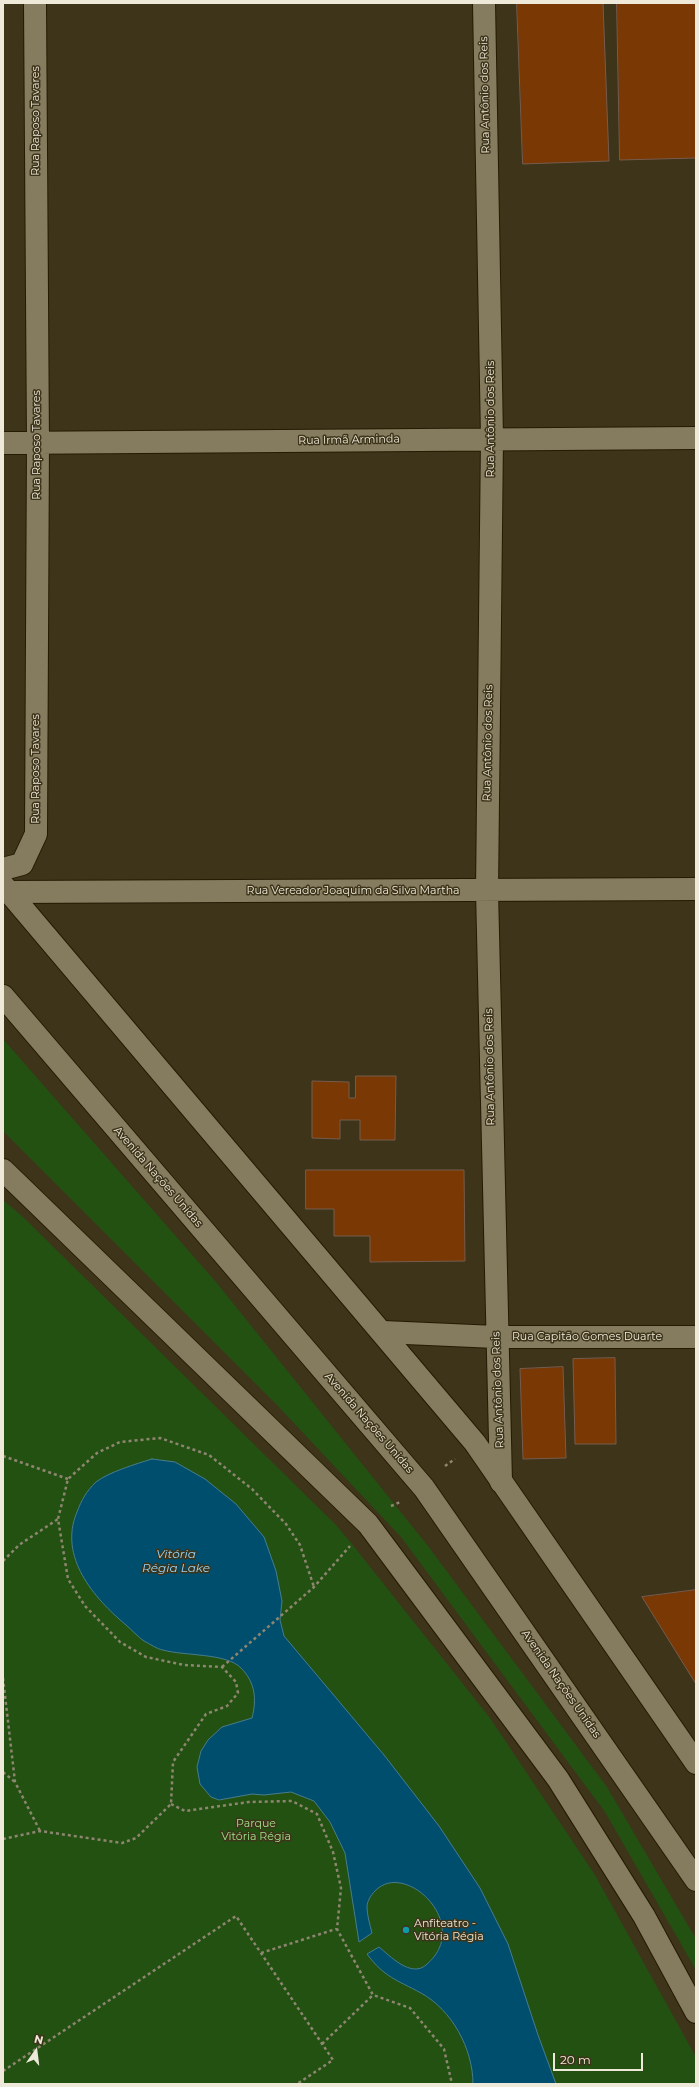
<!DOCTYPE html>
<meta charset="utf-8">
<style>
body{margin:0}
#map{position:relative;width:699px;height:2087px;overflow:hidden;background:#3d341a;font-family:Montserrat,sans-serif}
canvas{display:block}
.frame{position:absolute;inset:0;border:4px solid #eee9d9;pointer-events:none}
.north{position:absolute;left:16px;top:2031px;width:40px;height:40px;-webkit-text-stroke:3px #3d341a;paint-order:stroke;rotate:14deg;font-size:11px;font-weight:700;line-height:16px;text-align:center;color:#eee9d9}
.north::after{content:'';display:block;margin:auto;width:14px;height:18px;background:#eee9d9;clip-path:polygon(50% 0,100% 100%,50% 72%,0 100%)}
.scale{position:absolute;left:553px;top:2053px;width:90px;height:18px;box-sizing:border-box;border:2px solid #eee9d9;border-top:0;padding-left:5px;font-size:12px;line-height:14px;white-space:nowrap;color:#eee9d9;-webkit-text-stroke:3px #3d341a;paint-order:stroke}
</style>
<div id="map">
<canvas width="699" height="2087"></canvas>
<div class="frame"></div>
<div class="north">N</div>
<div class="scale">20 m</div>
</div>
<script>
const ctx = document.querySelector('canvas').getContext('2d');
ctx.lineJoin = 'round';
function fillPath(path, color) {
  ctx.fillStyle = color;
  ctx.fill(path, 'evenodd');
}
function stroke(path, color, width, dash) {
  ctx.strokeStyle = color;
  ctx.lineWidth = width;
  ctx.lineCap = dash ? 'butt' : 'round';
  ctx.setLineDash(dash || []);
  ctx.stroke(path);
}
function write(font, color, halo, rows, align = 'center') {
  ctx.font = font + ' Montserrat,sans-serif';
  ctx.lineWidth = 3;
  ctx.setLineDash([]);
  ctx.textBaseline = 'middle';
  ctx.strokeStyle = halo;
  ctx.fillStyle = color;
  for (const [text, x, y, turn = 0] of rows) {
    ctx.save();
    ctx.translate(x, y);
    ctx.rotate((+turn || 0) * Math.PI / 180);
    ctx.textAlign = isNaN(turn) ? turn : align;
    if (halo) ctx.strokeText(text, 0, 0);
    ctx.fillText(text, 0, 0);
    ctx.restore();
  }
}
const green = new Path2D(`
 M3 1039 216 1282 428 1546 607 1787 696 1939V1970L605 1812 401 1537 275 1403 3 1131Z
 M3 1200 22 1216 336 1525 352 1544 490 1718 595 1875 696 2057V2084H3Z`);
const water = new Path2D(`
 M152 1459 175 1462 205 1479 236 1504 264 1537 276 1571 282 1601 280 1620 284 1636 384 1755 439 1826 480 1888 508 1944 538 2035 556 2084H473C473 2049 452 2010 421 1993 397 1980 384 1977 367 1954L379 1947C390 1956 411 1978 426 1965 474 1925 405 1859 375 1891 371 1895 367 1901 367 1907 367 1915 370 1925 372 1933L359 1942 345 1853 330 1822 314 1801 291 1792 264 1795 252 1794 219 1800 211 1797 200 1784 197 1767 201 1751 208 1740 222 1727 252 1718C257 1699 255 1682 241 1668 227 1653 184 1656 163 1650 157 1649 150 1644 144 1641 138 1637 132 1630 126 1625 94 1598 58 1557 77 1512 82 1499 86 1492 96 1482 109 1472 136 1464 152 1459Z`);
const building = new Path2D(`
 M517 3H603L609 161 523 164Z
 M617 3H696V158L620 160Z
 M356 1076H396L395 1140H360V1120H340V1139L312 1138V1081L349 1082V1098H355Z
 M306 1170H464L465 1261 370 1262V1236H334V1209H306Z
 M615 1358 616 1444H575L573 1359Z
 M563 1367 566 1458 523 1459 520 1369Z
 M696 1590V1684L642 1597Z`);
const path = new Path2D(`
 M3 1456 68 1479
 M445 1466 455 1459
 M391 1506 400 1502
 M3 1561 19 1545 58 1519
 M222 1667 314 1587 350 1546
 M3 1678 15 1782 40 1831
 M3 1772 15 1782
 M171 1804 185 1811 249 1802 292 1801 317 1814 333 1852 341 1888 337 1929 373 1995 410 2008 444 2049 452 2084
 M3 1839 40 1831 122 1843 136 1838 171 1804 173 1762 206 1714 227 1706 238 1693 236 1682 222 1667 184 1665 146 1657 120 1642 85 1606 68 1579 58 1519 68 1479 97 1453 120 1442 160 1438 209 1455 252 1489 286 1524 300 1545 314 1587
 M261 1953 336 1929
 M322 2044 373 1995
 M3 2071 236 1916 333 2060 297 2084`);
const street = new Path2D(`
 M484 3 492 438 487 891 501 1482
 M3 443 696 438
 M3 869 22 864 36 834 38 443 35 3
 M9 892 696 889
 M383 1332 496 1337H696`);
const secondary = new Path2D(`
 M3 885 475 1443 696 1763
 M3 996 424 1488 696 1880
 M3 1170 368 1524 558 1779 644 1916 696 2012`);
const markers = [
 [406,1930,4,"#0f9aa8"]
];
const streetNames = [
 ["Rua Antônio dos Reis",485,95,-91],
 ["Rua Raposo Tavares",36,121,-90],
 ["Rua Antônio dos Reis",491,419,-90],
 ["Rua Irmã Arminda",349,440,-1],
 ["Rua Raposo Tavares",37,445,-90],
 ["Rua Antônio dos Reis",488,743,-89],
 ["Rua Raposo Tavares",36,769,-90],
 ["Rua Vereador Joaquim da Silva Martha",353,891],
 ["Rua Antônio dos Reis",490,1067,-91],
 ["Avenida Nações Unidas",158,1177,49],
 ["Rua Capitão Gomes Duarte",587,1337],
 ["Rua Antônio dos Reis",498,1390,-92],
 ["Avenida Nações Unidas",369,1423,49],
 ["Avenida Nações Unidas",561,1684,55]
];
const parkNames = [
 ["Parque",256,1824],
 ["Vitória Régia",256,1837]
];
const poiNames = [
 ["Anfiteatro -",414,1924],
 ["Vitória Régia",414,1937]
];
const waterNames = [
 ["Vitória",176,1554],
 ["Régia Lake",176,1568]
];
fillPath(green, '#235112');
fillPath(water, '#004e6e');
stroke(water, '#477c8e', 1);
fillPath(building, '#793804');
stroke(building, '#775c4d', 1);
stroke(street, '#241b03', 24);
stroke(secondary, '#241b03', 24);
stroke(path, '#8e8671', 2.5, [3, 3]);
stroke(street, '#857b5e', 22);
stroke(secondary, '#857b5e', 22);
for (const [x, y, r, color] of markers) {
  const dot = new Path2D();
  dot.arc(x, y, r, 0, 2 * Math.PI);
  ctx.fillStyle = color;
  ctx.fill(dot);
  stroke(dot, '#3d341a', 1.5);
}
write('11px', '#eee9d9', '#3d341a', streetNames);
write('11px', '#9fe38b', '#3d341a', parkNames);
write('11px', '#eee9d9', '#3d341a', poiNames, 'left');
write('italic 12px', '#96d5fa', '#3d341a', waterNames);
</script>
